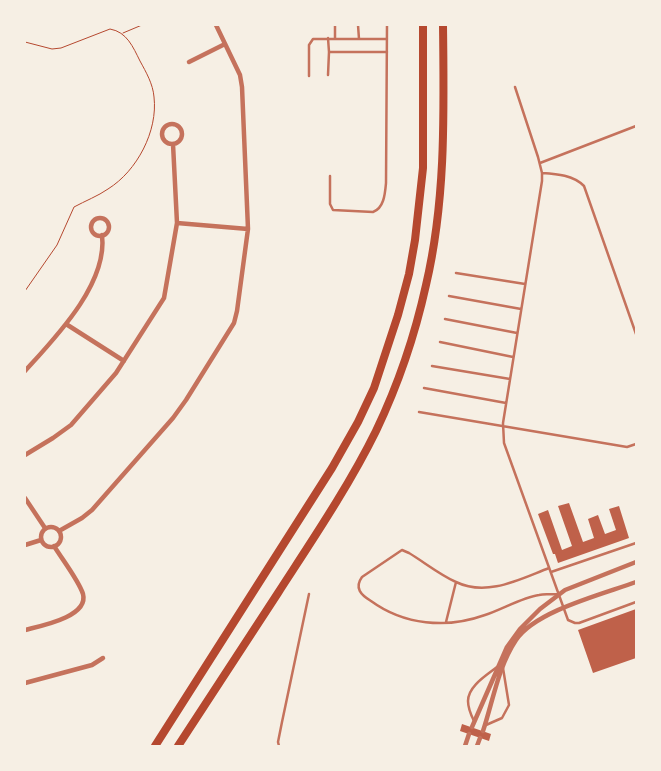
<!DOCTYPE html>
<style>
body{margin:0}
#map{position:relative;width:661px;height:771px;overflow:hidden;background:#f6efe4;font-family:"IBM Plex Sans",sans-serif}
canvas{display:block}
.frame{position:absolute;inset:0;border:26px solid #f6efe4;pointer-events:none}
</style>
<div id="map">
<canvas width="661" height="771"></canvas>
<div class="frame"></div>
</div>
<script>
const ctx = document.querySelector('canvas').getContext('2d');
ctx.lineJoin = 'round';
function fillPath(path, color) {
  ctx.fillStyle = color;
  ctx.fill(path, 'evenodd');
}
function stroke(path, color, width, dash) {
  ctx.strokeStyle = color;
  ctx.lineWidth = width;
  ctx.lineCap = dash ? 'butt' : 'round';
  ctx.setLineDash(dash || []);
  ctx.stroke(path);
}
const building = new Path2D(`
 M569 503 583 542 594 538 588 519 598 515 605 534 616 530 609 509 619 506 629 538 558 563 555 554H553L538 514 548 510 562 550 572 546 558 506Z
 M636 609V658L593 673 578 630Z
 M462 724 491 734 489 741 460 731Z`);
const path = new Path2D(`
 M123 33 142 25
 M25 42 52 49 61 48 110 29C127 32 133 47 140 61 146 72 153 84 154 97 158 131 137 171 108 189 98 196 85 201 74 207L57 245 25 291`);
const service = new Path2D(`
 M335 25V38
 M358 25 359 39
 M328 38 329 52
 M328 75 329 52H387
 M309 76V45L313 39H387
 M515 87 538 157 542 173V181L503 423 504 443 568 620 575 623H579L636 602
 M540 163 636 126
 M542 173C557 174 573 175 584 186L636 334
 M330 176V204L333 210 373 212C384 208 385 194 386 183L387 25
 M456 273 525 284
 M449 296 521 309
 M445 319 517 333
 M440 342 513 357
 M432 366 510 379
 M424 388 506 403
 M419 412 627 447 636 444
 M549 568C520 579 487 597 456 582 440 575 424 562 409 553L402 550 362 577C354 588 361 595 371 601 404 625 446 629 485 615 501 610 523 597 539 595 545 594 552 594 558 594
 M551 572 636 543
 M446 622 456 582
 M474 721C471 715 468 708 468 701 468 686 487 675 497 667
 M486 725 502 718 509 705 503 668
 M279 746 278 742 282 722 309 594`);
const minor = new Path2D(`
 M189 62 225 44
 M162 134a10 10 0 1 1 20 0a10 10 0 1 1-20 0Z
 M91 227a9 9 0 1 1 18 0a9 9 0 1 1-18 0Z
 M177 223 248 229
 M66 324 124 361
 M25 371C55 338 108 284 102 235
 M25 455 53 438 71 425 116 373 164 298 177 223 173 144
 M25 498 45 528
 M41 537a10 10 0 1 1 20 0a10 10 0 1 1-20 0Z
 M59 531 82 518 92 510 173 418 186 400 234 323 237 311 248 229 242 87 240 75 216 25
 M25 545 41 540
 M25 630C40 626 89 617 83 594 79 581 62 559 54 546
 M25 683 92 665 103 658
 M472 727 507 647 520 629 540 609 565 590 636 562
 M483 731C493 701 498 667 516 640 535 611 603 594 636 582
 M465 746 469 734
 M477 746 480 738`);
const primary = new Path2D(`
 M155 746 332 468 358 422 374 388 398 315 409 274 415 240 423 168V25
 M178 746C211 695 245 644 278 593 311 542 349 486 376 431 398 385 415 335 426 285 446 200 444 112 443 25`);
fillPath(building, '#bf614a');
stroke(path, '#b5482f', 1);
stroke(service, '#c5725c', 2.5);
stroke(minor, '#c5725c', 4.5);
stroke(primary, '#b5482f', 8);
</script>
